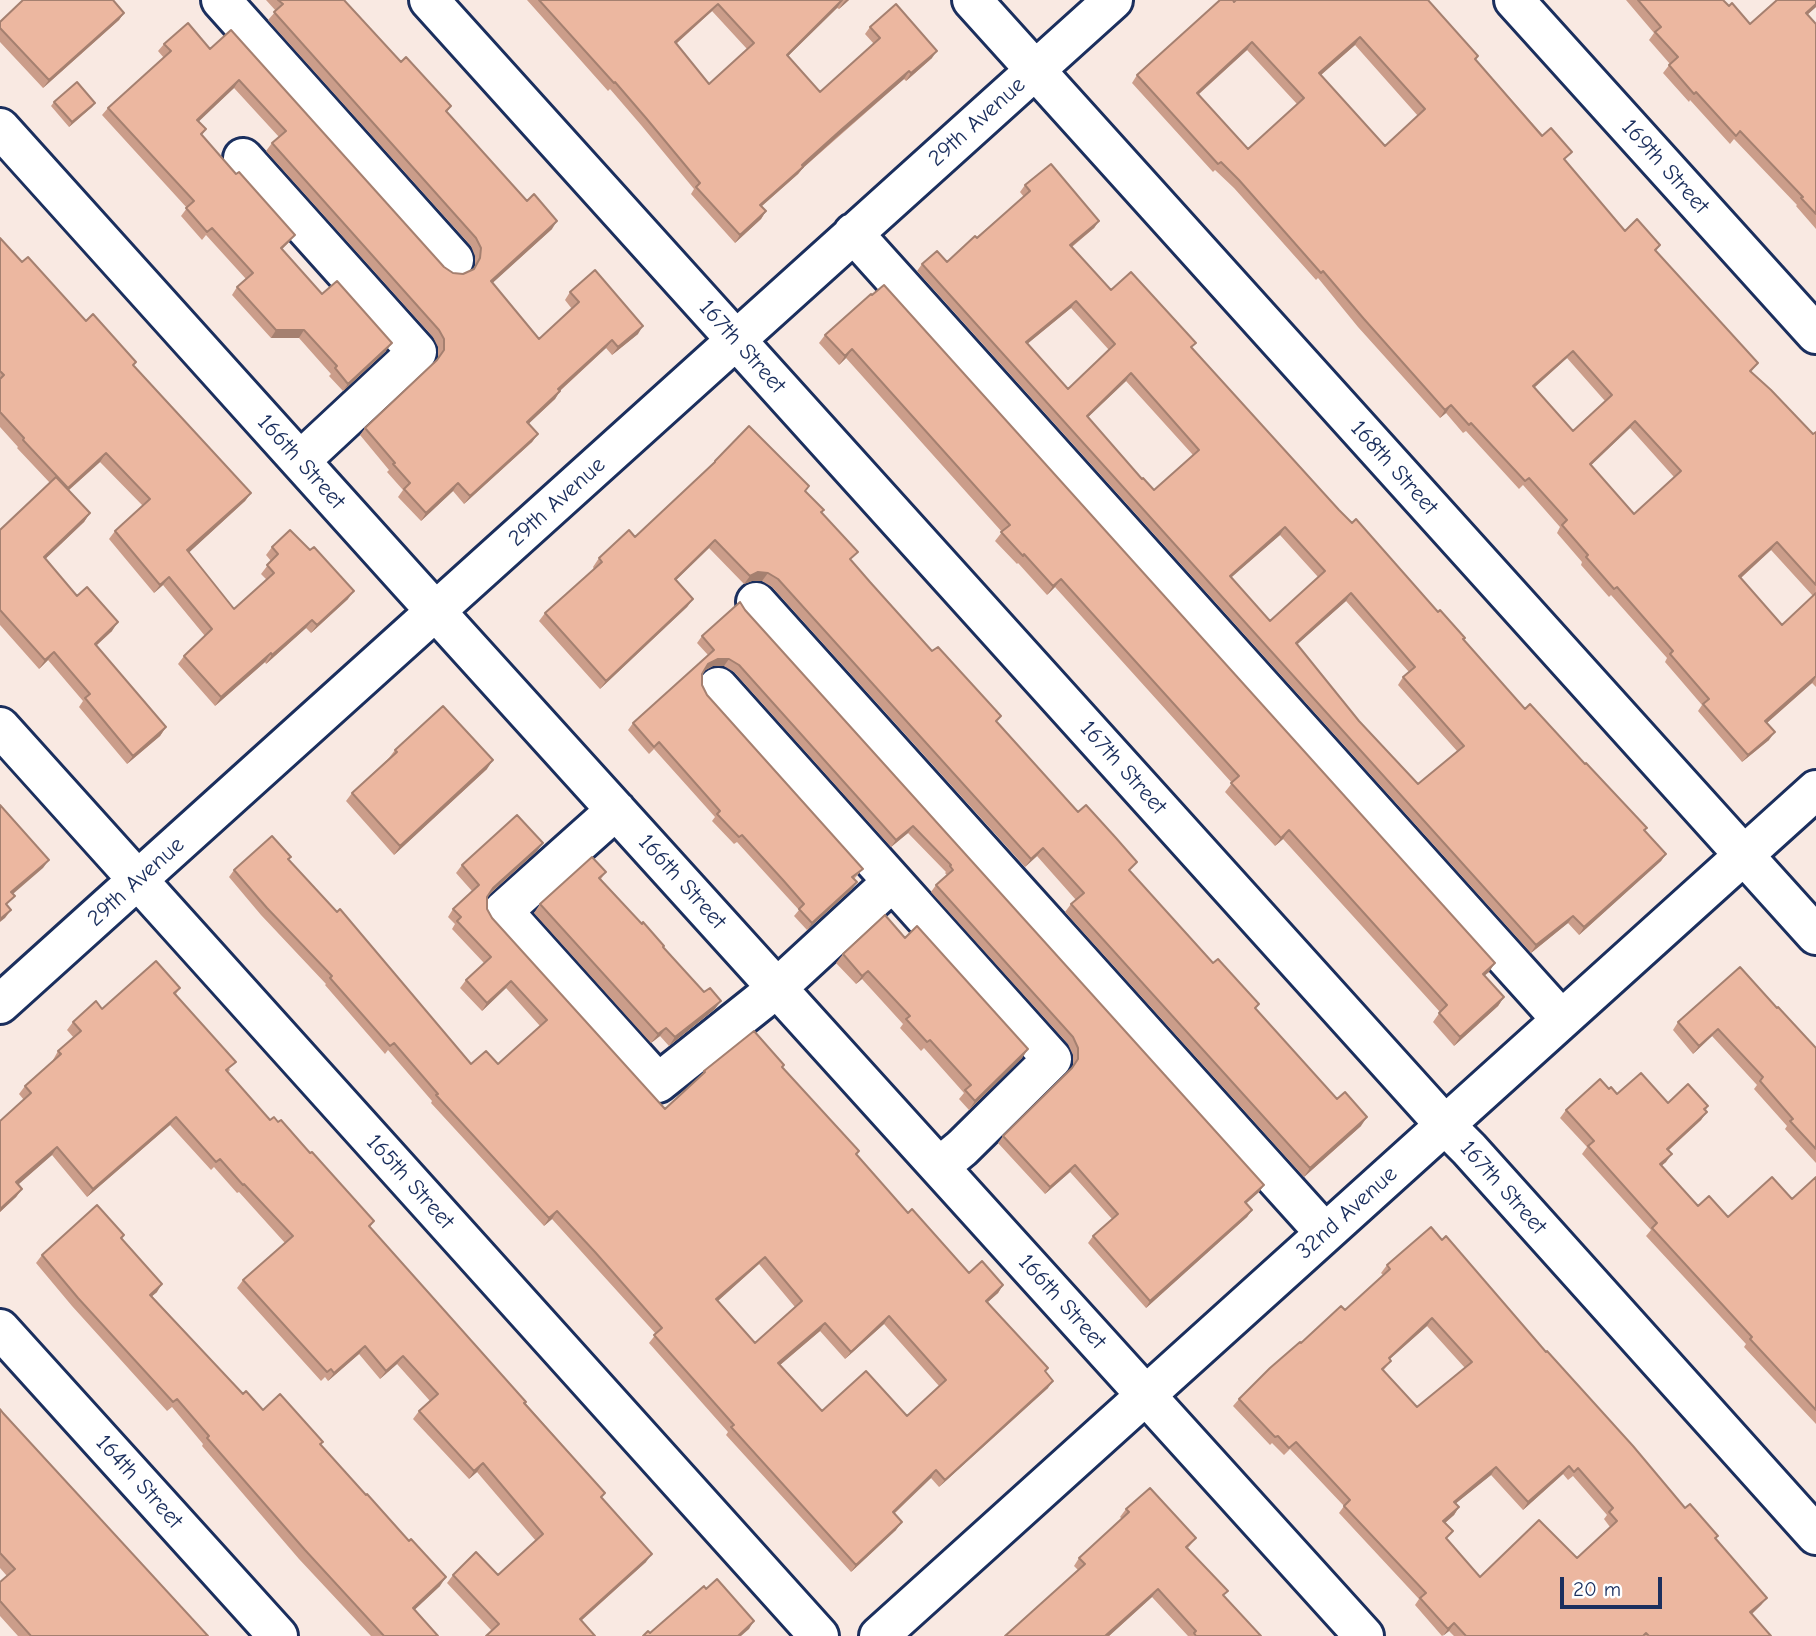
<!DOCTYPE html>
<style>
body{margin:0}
#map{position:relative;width:1816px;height:1636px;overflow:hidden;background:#f9e9e2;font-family:"Comic Neue",sans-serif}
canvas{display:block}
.scale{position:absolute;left:1560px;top:1577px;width:102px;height:32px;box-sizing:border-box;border:4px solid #1b2f5e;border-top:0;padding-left:9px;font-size:21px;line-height:24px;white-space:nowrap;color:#1b2f5e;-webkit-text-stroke:5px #fff;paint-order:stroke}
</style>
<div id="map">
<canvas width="1816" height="1636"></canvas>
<div class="scale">20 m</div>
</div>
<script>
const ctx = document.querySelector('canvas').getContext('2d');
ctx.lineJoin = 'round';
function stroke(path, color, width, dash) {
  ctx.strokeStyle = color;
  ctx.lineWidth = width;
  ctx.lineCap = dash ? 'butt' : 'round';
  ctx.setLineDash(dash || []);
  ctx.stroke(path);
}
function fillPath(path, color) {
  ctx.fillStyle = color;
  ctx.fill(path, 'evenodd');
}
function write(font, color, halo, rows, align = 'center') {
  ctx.font = font + ' "Comic Neue",sans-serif';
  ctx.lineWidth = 5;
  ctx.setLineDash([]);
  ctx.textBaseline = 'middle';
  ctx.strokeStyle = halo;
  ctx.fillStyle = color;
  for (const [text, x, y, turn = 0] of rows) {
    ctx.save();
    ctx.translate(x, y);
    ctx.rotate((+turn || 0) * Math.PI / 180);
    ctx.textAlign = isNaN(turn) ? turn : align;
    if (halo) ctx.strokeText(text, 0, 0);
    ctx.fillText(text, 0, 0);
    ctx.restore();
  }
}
const minor = new Path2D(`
 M221 0 454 260
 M429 0 1445 1125 1469 1149 1816 1535
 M972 0 1816 935
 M1514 0 1816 334
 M0 128 410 583 1364 1636
 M243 158 417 352 300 461
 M853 233 1561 1019
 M756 602 1325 1233
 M718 687 1052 1059 962 1148 939 1167
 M0 727 819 1636
 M616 810 503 911 658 1083 777 988 892 882
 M0 1004 1113 0
 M0 1329 278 1636
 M879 1636 1816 790`);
const wall = new Path2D(`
 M266 0H344L401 62 451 106 447 112 552 229 492 283 539 339 572 309 565 300 570 292 638 334 612 355 606 348 560 391 555 399 528 424 538 434 532 442 464 504 453 491 421 521 398 497 403 490 387 472 389 470 360 435 365 428 436 362 438 358V347L433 337 266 151 272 143 279 137 234 88 198 121 206 129 202 135 289 242 282 249 322 294 386 351 343 391 329 376 331 374 299 338H271L232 295 237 287 246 279 206 235 202 240 181 216 187 208 102 115 108 108 164 58 158 51 164 44 210 49 444 267 453 273 463 274 473 269 475 266V256L471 246 268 20 276 11Z
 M527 0H849L839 9 837 8 788 56 820 92 874 44 865 34 870 27 932 58 906 81 904 79 803 168 798 174 762 206 766 211 761 219 735 243 691 194 694 189 641 125 610 89 608 91ZM712 11 747 49 709 84 676 44Z
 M1626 0H1723L1750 24 1816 7 1807 15 1816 24V229L1796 206 1797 205 1734 139 1730 144 1690 100 1689 102 1663 73 1670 64 1649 40 1654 33Z
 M1234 2 1478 56 1476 60 1566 161 1625 231 1660 245 1656 251 1758 363 1751 372 1813 434 1816 432V687L1812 683 1767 723 1769 740 1742 762 1698 711 1702 705 1665 662 1667 658 1611 595 1609 597 1581 565 1582 562 1557 533 1560 527 1523 485 1519 489 1466 431 1463 433 1446 413 1440 418 1358 327 1318 278 1316 280 1234 188 1215 170 1213 172 1132 83 1137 75ZM1355 45 1418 116 1385 146 1321 75ZM1247 50 1297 104 1248 149 1198 95ZM1567 358 1605 401 1573 431 1534 388ZM1630 428 1674 477 1634 514 1591 465ZM1771 550 1813 596 1782 625 1741 578Z
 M124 13 119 20 43 88 0 42V22Z
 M54 102 95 103 92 107 69 127 51 106Z
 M1025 185 1099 221 1094 228 1072 247 1111 290 1192 349 1339 510 1464 640 1525 709 1585 764 1647 828 1645 831 1666 854 1661 861 1579 935 1568 923 1531 953 917 271 922 264 947 262 1024 197 1020 192ZM1071 308 1109 350 1068 389 1027 344ZM1126 381 1193 455 1154 490 1142 479 1088 417ZM1280 535 1318 577 1270 621 1231 577ZM1346 601 1409 672 1403 677 1398 685 1457 751 1418 784 1359 721 1297 644Z
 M0 238 22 262 134 366 251 493 245 501 189 552 234 609 267 580 261 574 271 561 266 555 272 547 348 599 311 633 306 628 266 664 265 662 215 706 178 664 184 656 205 636 163 585 154 593 109 539 115 531 143 506 100 462 68 491 90 513 84 522 45 559 77 596 112 631 96 646 166 727 160 736 127 764 79 707 83 701 48 660 39 669 0 625V530L50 483 17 448 18 447 0 427Z
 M871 294 1489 972 1484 975 1504 997 1498 1006 1454 1046 1433 1022 1440 1012 1283 839 1275 846 1225 792 1232 783 1055 587 1047 595 1018 563 1017 564 995 541 1002 532 846 358 839 365 819 343 825 335Z
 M715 461 805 491 822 512 851 561 1213 963 1361 1126 1304 1177 1065 912 1071 904 1076 900 1037 856 1025 867 772 587 762 581H752L744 584 709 548 676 580 693 599 687 607 600 689 539 621 545 613 594 569 593 567 599 558 635 537 711 466Z
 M745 610 1264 1185 1259 1192 1246 1203 1252 1210 1247 1217 1146 1308 1088 1243 1093 1236 1112 1219 1070 1172 1045 1194 998 1143 1003 1136 1071 1069 1073 1066V1055L1068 1044 931 892 936 885 947 875 945 873 946 872 908 833 891 847 734 672 724 666H713L704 671 702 674V685L707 695 863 869 854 879 852 889 807 930 794 916 799 910 778 887 737 842 734 844 712 821 715 817 654 749 649 754 628 730 633 723 708 655 697 643 702 636Z
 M395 750 487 769 394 855 346 801 352 793 389 758Z
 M537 851 490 894 487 897V909L492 918 665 1109 700 1077 704 1071 782 1068 859 1151 856 1155 908 1213 969 1273 1003 1285 998 1293 988 1302 1045 1372 1048 1388 939 1487 931 1478 894 1514 896 1530 851 1572 726 1435 728 1432 649 1343 656 1334 589 1260 552 1219 544 1226 431 1103 432 1101 388 1050 385 1054 325 985 326 984 261 915 229 877 234 870 289 860 471 1064H498L540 1026 506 988 482 1011 460 988 466 980 484 963 452 929 455 924 448 917 453 909 472 891 456 873 462 865ZM759 1264 795 1307 755 1343 718 1301ZM884 1324 939 1386 907 1416 822 1411 780 1365 820 1331 845 1359Z
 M606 872 601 879 663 947 715 1009 669 1046 660 1036 651 1043 534 913 540 904Z
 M905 938 1028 1049 1022 1058 969 1110 959 1099 964 1093 924 1048 921 1051 900 1028 903 1024 862 979 856 984 836 963 843 954Z
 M180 988 176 994 230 1070 228 1072 270 1120 310 1153 374 1221 370 1227 605 1493 601 1498 646 1562 581 1621 492 1631 447 1583 453 1575H498L536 1541 477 1472 469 1479 413 1419 419 1411 430 1401 397 1364 380 1379 359 1354 328 1381 325 1377 321 1381 237 1288 243 1280 285 1243 239 1192 237 1193 214 1167 211 1170 170 1125 87 1197 52 1155 18 1184 22 1189 16 1197 0 1212V1121L24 1100 19 1094 25 1086 54 1061 53 1060 58 1051 74 1038 67 1030 73 1022 102 1009Z
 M1777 1008 1816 1048V1163L1785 1129 1787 1126 1754 1089 1757 1085 1712 1036 1693 1054 1673 1030 1678 1022Z
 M1609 1089 1617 1094 1668 1103 1708 1106 1701 1120 1669 1150 1666 1162 1661 1166 1698 1206 1728 1217 1792 1199 1816 1177V1424L1744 1347 1746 1344 1646 1236 1651 1230 1582 1154 1587 1147 1560 1118 1566 1110Z
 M122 1238 157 1292 152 1296 243 1394 263 1410 323 1442 321 1445 440 1586 414 1610 438 1636H371L299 1559 202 1446 203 1444 172 1407 167 1411 72 1306 36 1263 42 1255Z
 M1442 1240 1546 1352 1685 1508 1718 1536 1716 1539 1767 1598 1761 1605 1752 1614 1771 1636H1454L1449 1631 1442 1636 1415 1605 1419 1599 1339 1513 1344 1506 1290 1449 1284 1455 1272 1443 1270 1445 1233 1406 1239 1399 1301 1343 1345 1310 1383 1275 1381 1273 1387 1265ZM1427 1326 1465 1368 1417 1407 1383 1371 1391 1361 1390 1359ZM1563 1474 1568 1480 1573 1476 1607 1515 1604 1519 1610 1527 1577 1558 1480 1577 1447 1539 1445 1523 1454 1515 1459 1507 1456 1503 1491 1475 1523 1510Z
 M0 1409 208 1636H18L0 1616V1582L7 1576 0 1568Z
 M1126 1509 1196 1538 1188 1548 1224 1596 1261 1636H1188L1152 1597 1109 1636H1005L1078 1570 1074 1566 1079 1558 1122 1519 1120 1517Z`);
const shadedWall = new Path2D(`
 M842 0 837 8 781 63 787 55Z
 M846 0H849L839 9 844 2Z
 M718 4 712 11 669 50 675 42Z
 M1816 4V7L1800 21 1806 13Z
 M124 13 119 20 43 88 49 80Z
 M1360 37 1355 45 1314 81 1319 73Z
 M1252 42 1247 50 1191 101 1197 93Z
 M937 51 932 58 906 81 911 73Z
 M909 71 904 79 837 137 803 168 798 174 755 212 760 205 842 129Z
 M239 80 234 88 192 128 197 120Z
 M95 103 92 107 69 127 72 122Z
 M766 211 761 219 735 243 740 235Z
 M557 221 552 229 486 289 491 281Z
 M1099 221 1094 228 1065 252 1070 245Z
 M295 235 289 242 275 256 281 248Z
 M1076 301 1071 308 1021 349 1026 342Z
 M643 326 638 334 612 355 618 347Z
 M276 330H304L299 338H271Z
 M612 340 606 348 553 397 558 389Z
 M392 343 386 351 343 391 348 384Z
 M852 349 846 358 839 365 845 356Z
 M1573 351 1567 358 1527 394 1533 386Z
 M1131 373 1126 381 1082 423 1087 416Z
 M560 391 555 399 522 430 527 422Z
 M1451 405 1446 413 1440 418 1445 410Z
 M1635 421 1630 428 1584 472 1590 464Z
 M538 434 532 442 464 504 470 496Z
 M106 453 100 462 62 496 68 488Z
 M458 483 453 491 421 521 426 513Z
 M251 493 245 501 182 559 187 550Z
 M90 513 84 522 38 566 44 557Z
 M1285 527 1280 535 1225 583 1230 576Z
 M715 540 709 548 669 587 675 579Z
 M1777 542 1771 550 1734 584 1739 576Z
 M758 572 768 573 762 581H752L744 584 750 576Z
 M169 577 163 585 154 593 160 585Z
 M1061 579 1055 587 1047 595 1053 586Z
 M354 591 348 599 311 633 317 625Z
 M1351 593 1346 601 1291 650 1296 643Z
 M693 599 687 607 600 689 606 681Z
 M312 620 306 628 266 664 272 655Z
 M118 622 112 631 89 652 95 644Z
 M54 652 48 660 39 669 45 660Z
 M271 653 265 662 215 706 221 697Z
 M718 659H729L724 666H713L703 671 708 664Z
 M1816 677 1812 683 1760 729 1765 721Z
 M166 727 160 736 127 764 133 756Z
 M1775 732 1769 740 1742 762 1748 755Z
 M493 760 487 769 394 855 400 846Z
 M913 826 908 833 891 847 896 840Z
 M1289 830 1283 839 1275 846 1281 838Z
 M543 843 537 851 488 895 493 888Z
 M1043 848 1037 856 1025 867 1031 859Z
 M1666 854 1661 861 1579 935 1584 927Z
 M49 860 43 868 6 900 11 892Z
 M857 882 852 889 807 930 812 923Z
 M11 910 5 918 0 922V919Z
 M1573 916 1568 923 1531 953 1536 945Z
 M1495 963 1489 972 1477 982 1483 974Z
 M868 971 862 979 856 984 862 976Z
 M511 981 506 988 482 1011 487 1003Z
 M1504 997 1498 1006 1454 1046 1460 1037Z
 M721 1001 715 1009 669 1046 675 1037Z
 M666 1028 660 1036 651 1043 658 1034Z
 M1718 1029 1712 1036 1693 1054 1699 1046Z
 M1028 1049 1022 1058 969 1110 975 1101Z
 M1707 1112 1701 1120 1662 1156 1667 1149Z
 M176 1117 170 1125 87 1197 93 1189Z
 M1367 1117 1361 1126 1304 1177 1310 1168Z
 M57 1147 52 1155 11 1191 16 1182Z
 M1672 1154 1666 1162 1654 1172 1660 1164Z
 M1075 1165 1070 1172 1045 1194 1050 1187Z
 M1264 1185 1259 1192 1240 1209 1245 1202Z
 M22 1189 16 1197 0 1212V1209Z
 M1252 1210 1247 1217 1146 1308 1150 1301Z
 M557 1211 552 1219 544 1226 549 1218Z
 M765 1257 759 1264 711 1307 716 1299Z
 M162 1284 157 1292 144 1303 150 1295Z
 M1003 1285 998 1293 981 1308 986 1301Z
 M889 1316 884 1324 845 1359 851 1352Z
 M1432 1318 1427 1326 1383 1365 1389 1358Z
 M825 1323 820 1331 773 1371 778 1363Z
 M365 1346 359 1354 328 1381 334 1373Z
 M403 1356 397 1364 380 1379 386 1371Z
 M1053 1381 1048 1388 939 1487 945 1480Z
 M483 1463 477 1472 469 1479 474 1471Z
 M1569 1466 1563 1474 1523 1510 1528 1502Z
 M1496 1467 1491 1475 1449 1509 1454 1502Z
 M936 1470 931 1478 887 1520 893 1512Z
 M1459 1507 1454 1515 1438 1529 1443 1521Z
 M902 1522 896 1530 851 1572 856 1565Z
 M652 1554 646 1562 574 1627 580 1619Z
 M446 1577 440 1586 407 1617 413 1608Z
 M1158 1589 1152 1597 1109 1636H1105Z
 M1767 1598 1761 1605 1745 1620 1750 1612Z
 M754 1621 749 1629 741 1636H738Z
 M1454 1623 1449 1631 1443 1636 1448 1629Z`);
const building = new Path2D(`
 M23 0H113L124 13 49 80 0 28V22Z
 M278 0H344L401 62 406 57 428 81 451 106 446 111 527 201 534 194 557 221 491 281 539 339 579 302 570 292 595 270 643 326 618 347 612 340 558 389 560 391 527 422 538 434 470 496 458 483 426 513 404 489 410 483 393 464 395 463 365 428 437 360 444 350V339L439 330 272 143 286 131 239 80 197 120 206 129 201 134 236 174 239 172 295 235 281 248 322 294 337 281 392 343 348 384 335 368 337 366 304 330H276L237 287 253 273 212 228 207 232 186 208 194 201 108 108 171 51 164 44 188 23 210 49 231 30 444 267 453 273 463 274 474 269 480 258 481 248 476 238 274 12 283 4Z
 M539 0H842L787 55 820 92 880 38 870 27 896 4 937 51 911 73 909 71 842 129 802 165 803 167 760 205 766 211 740 235 696 187 700 183 646 118 615 82 614 83ZM718 4 754 43 709 84 675 42Z
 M1220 0H1233L1234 2 1236 0H1428L1478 56 1475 59 1542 136 1551 128 1572 152 1564 159 1625 231 1637 219 1660 245 1655 250 1758 363 1750 371 1771 390 1813 434 1816 432V585L1777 542 1739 576 1782 625 1816 593V676L1765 721 1775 732 1748 755 1703 704 1709 699 1670 654 1673 651 1617 587 1614 589 1586 557 1588 555 1562 525 1567 520 1529 478 1525 481 1471 423 1469 425 1451 405 1445 410 1364 319 1323 271 1321 273 1239 180 1221 162 1218 164 1137 75ZM1360 37 1425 109 1385 146 1319 73ZM1252 42 1304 98 1248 149 1197 93ZM1573 351 1612 395 1573 431 1533 386ZM1635 421 1681 471 1634 514 1590 464Z
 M1638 0H1723L1729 6 1732 3 1750 24 1777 0H1816V4L1806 13 1816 24V214L1801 198 1803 197 1740 131 1736 136 1696 92 1694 94 1669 65 1678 57 1655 32 1661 27Z
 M77 82 95 103 72 122 54 102Z
 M1051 164 1099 221 1070 245 1111 290 1131 272 1196 343 1191 347 1339 510 1352 523 1356 519 1438 612 1440 610 1465 638 1463 639 1525 709 1530 704 1585 764 1586 763 1647 828 1644 830 1666 854 1584 927 1573 916 1536 945 922 264 937 251 947 262 975 236 977 238 1030 191 1025 185ZM1076 301 1115 344 1068 389 1026 342ZM1131 373 1199 450 1154 490 1143 478 1142 479 1087 416ZM1285 527 1325 571 1270 621 1230 576ZM1351 593 1415 667 1403 677 1464 746 1418 784 1359 721 1296 643Z
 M0 238 22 262 28 257 86 321 93 314 136 362 133 365 251 493 187 550 234 609 274 573 267 565 278 554 272 547 290 530 310 550 314 547 354 591 317 625 312 620 272 655 271 653 221 697 184 656 212 629 169 577 160 585 115 531 150 499 106 453 68 488 23 440 24 438 0 412V379L4 375 0 371Z
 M884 285 1495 963 1483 974 1504 997 1460 1037 1439 1013 1447 1005 1289 830 1281 838 1231 783 1239 776 1061 579 1053 586 1024 554 1023 556 1001 532 1010 525 852 349 845 356 825 335 871 294 872 295Z
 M749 426 809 486 805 491 824 510 821 512 858 552 850 559 870 582 932 651 938 647 1001 716 996 721 1078 812 1086 805 1116 838 1137 862 1129 870 1213 963 1218 959 1238 981 1259 1004 1255 1008 1337 1099 1345 1092 1367 1117 1310 1168 1071 904 1084 893 1043 848 1031 859 778 579 768 573 758 572 750 576 715 540 675 579 693 599 606 681 545 613 602 562 599 558 629 530 635 537 715 462V461Z
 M56 477 90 513 44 557 77 596 87 587 118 622 95 644 166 727 133 756 85 698 90 694 54 652 45 660 0 610V530Z
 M740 602 745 610 1264 1185 1245 1202 1252 1210 1150 1301 1093 1236 1118 1214 1075 1165 1050 1187 1003 1136 1072 1068 1078 1059V1048L1073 1037 936 885 953 870 950 866 951 865 913 826 896 840 739 665 729 659H718L708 664 702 674V685L707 695 863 869 852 877 857 882 812 923 799 909 804 904 783 880 742 835 739 837 717 814 720 811 659 742 654 747 633 723 714 650 702 636Z
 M443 706 493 760 400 846 352 793 397 752 395 750Z
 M0 805 49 860 11 892 15 896 6 904 11 910 0 919Z
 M517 815 543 843 493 888 487 897V909L492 918 665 1109 705 1072 704 1071 754 1031 784 1065 782 1067 859 1151 856 1154 908 1213 912 1209 969 1273 982 1261 1003 1285 986 1301 1048 1368 1045 1371 1053 1381 945 1480 936 1470 893 1512 902 1522 856 1565 731 1427 734 1425 654 1335 662 1328 595 1252 557 1211 549 1218 436 1095 438 1094 394 1043 390 1046 330 978 332 976 267 908 234 870 272 836 291 857 288 859 337 912 340 909 471 1064 486 1051 498 1064 547 1020 511 981 487 1003 466 980 491 957 457 921 461 917 453 909 479 885 462 865ZM765 1257 802 1301 755 1343 716 1299ZM889 1316 946 1380 907 1416 866 1371 822 1411 778 1363 825 1323 851 1352Z
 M592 857 606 872 599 878 642 924 643 922 664 946 663 947 704 992 710 988 721 1001 675 1037 666 1028 658 1034 540 904Z
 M885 915 905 938 917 926 1028 1049 975 1101 965 1090 971 1085 930 1040 927 1042 906 1019 910 1016 868 971 862 976 843 954Z
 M156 961 180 988 174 993 236 1062 226 1070 270 1120 274 1117 278 1122 281 1120 310 1153 312 1152 374 1221 369 1226 526 1402 524 1403 605 1493 601 1497 652 1554 580 1619 595 1636H486L499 1624 453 1575 476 1552 498 1575 543 1534 483 1463 474 1471 419 1411 438 1394 403 1356 386 1371 365 1346 334 1373 331 1369 327 1372 243 1280 293 1236 244 1184 243 1185 220 1159 216 1162 176 1117 93 1189 57 1147 16 1182 22 1189 0 1209V1121L31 1093 25 1086 61 1054 58 1051 81 1031 73 1022 96 1001 102 1009Z
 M1740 967 1777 1008 1778 1007 1816 1048V1149L1790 1121 1793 1119 1760 1081 1763 1077 1718 1029 1699 1046 1678 1022Z
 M1641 1073 1668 1103 1688 1084 1708 1106 1704 1109 1707 1112 1667 1149 1672 1154 1660 1164 1698 1206 1709 1196 1728 1217 1772 1177 1792 1199 1816 1177V1410L1750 1339 1752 1337 1652 1228 1657 1223 1588 1146 1594 1141 1566 1110 1600 1079 1609 1089 1611 1087 1617 1094Z
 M97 1205 124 1235 121 1238 162 1284 150 1295 243 1394 246 1391 263 1410 280 1394 323 1442 320 1444 366 1495 367 1494 409 1541 411 1539 446 1577 413 1608 438 1636H384L305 1550 207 1438 209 1436 177 1399 173 1402 78 1298 42 1255Z
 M1431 1227 1442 1240 1446 1236 1546 1352 1547 1351 1633 1446 1685 1508 1690 1504 1718 1536 1715 1538 1767 1598 1750 1612 1771 1636H1649L1646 1633 1643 1636H1466L1454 1623 1448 1629 1420 1598 1426 1593 1344 1506 1350 1500 1296 1442 1289 1448 1278 1436 1275 1437 1239 1399 1270 1368 1300 1342 1301 1343 1341 1306 1345 1310 1390 1269 1387 1265ZM1432 1318 1472 1362 1417 1407 1382 1369 1391 1361 1389 1358ZM1569 1466 1574 1472 1578 1468 1613 1508 1609 1512 1617 1521 1577 1558 1539 1520 1480 1577 1446 1538 1453 1531 1443 1521 1459 1507 1454 1502 1496 1467 1528 1502Z
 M0 1409 3 1413 208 1636H31L0 1601V1582L15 1569 0 1553Z
 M1150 1488 1196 1538 1186 1547 1228 1591 1223 1595 1261 1636H1196L1194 1633 1196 1631 1158 1589 1105 1636H1005L1085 1564 1079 1558 1129 1512 1126 1509Z
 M717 1579 754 1621 738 1636H643L648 1631 650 1633 704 1586 706 1589Z`);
const streetNames = [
 ["29th Avenue",977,122,-42],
 ["169th Street",1665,167,48],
 ["167th Street",742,347,48],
 ["166th Street",301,462,48],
 ["168th Street",1394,468,48],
 ["29th Avenue",557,502,-42],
 ["167th Street",1123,768,48],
 ["29th Avenue",136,882,-42],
 ["166th Street",682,882,48],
 ["165th Street",410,1182,48],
 ["167th Street",1503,1188,48],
 ["32nd Avenue",1347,1213,-42],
 ["166th Street",1062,1302,48],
 ["164th Street",139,1482,48]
];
stroke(minor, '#1b2f5e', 44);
stroke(minor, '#fff', 38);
fillPath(wall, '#cb9d8a');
fillPath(shadedWall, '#a58070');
fillPath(building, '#ecb7a0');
stroke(building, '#a58070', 2);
write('23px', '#1b2f5e', '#fff', streetNames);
</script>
